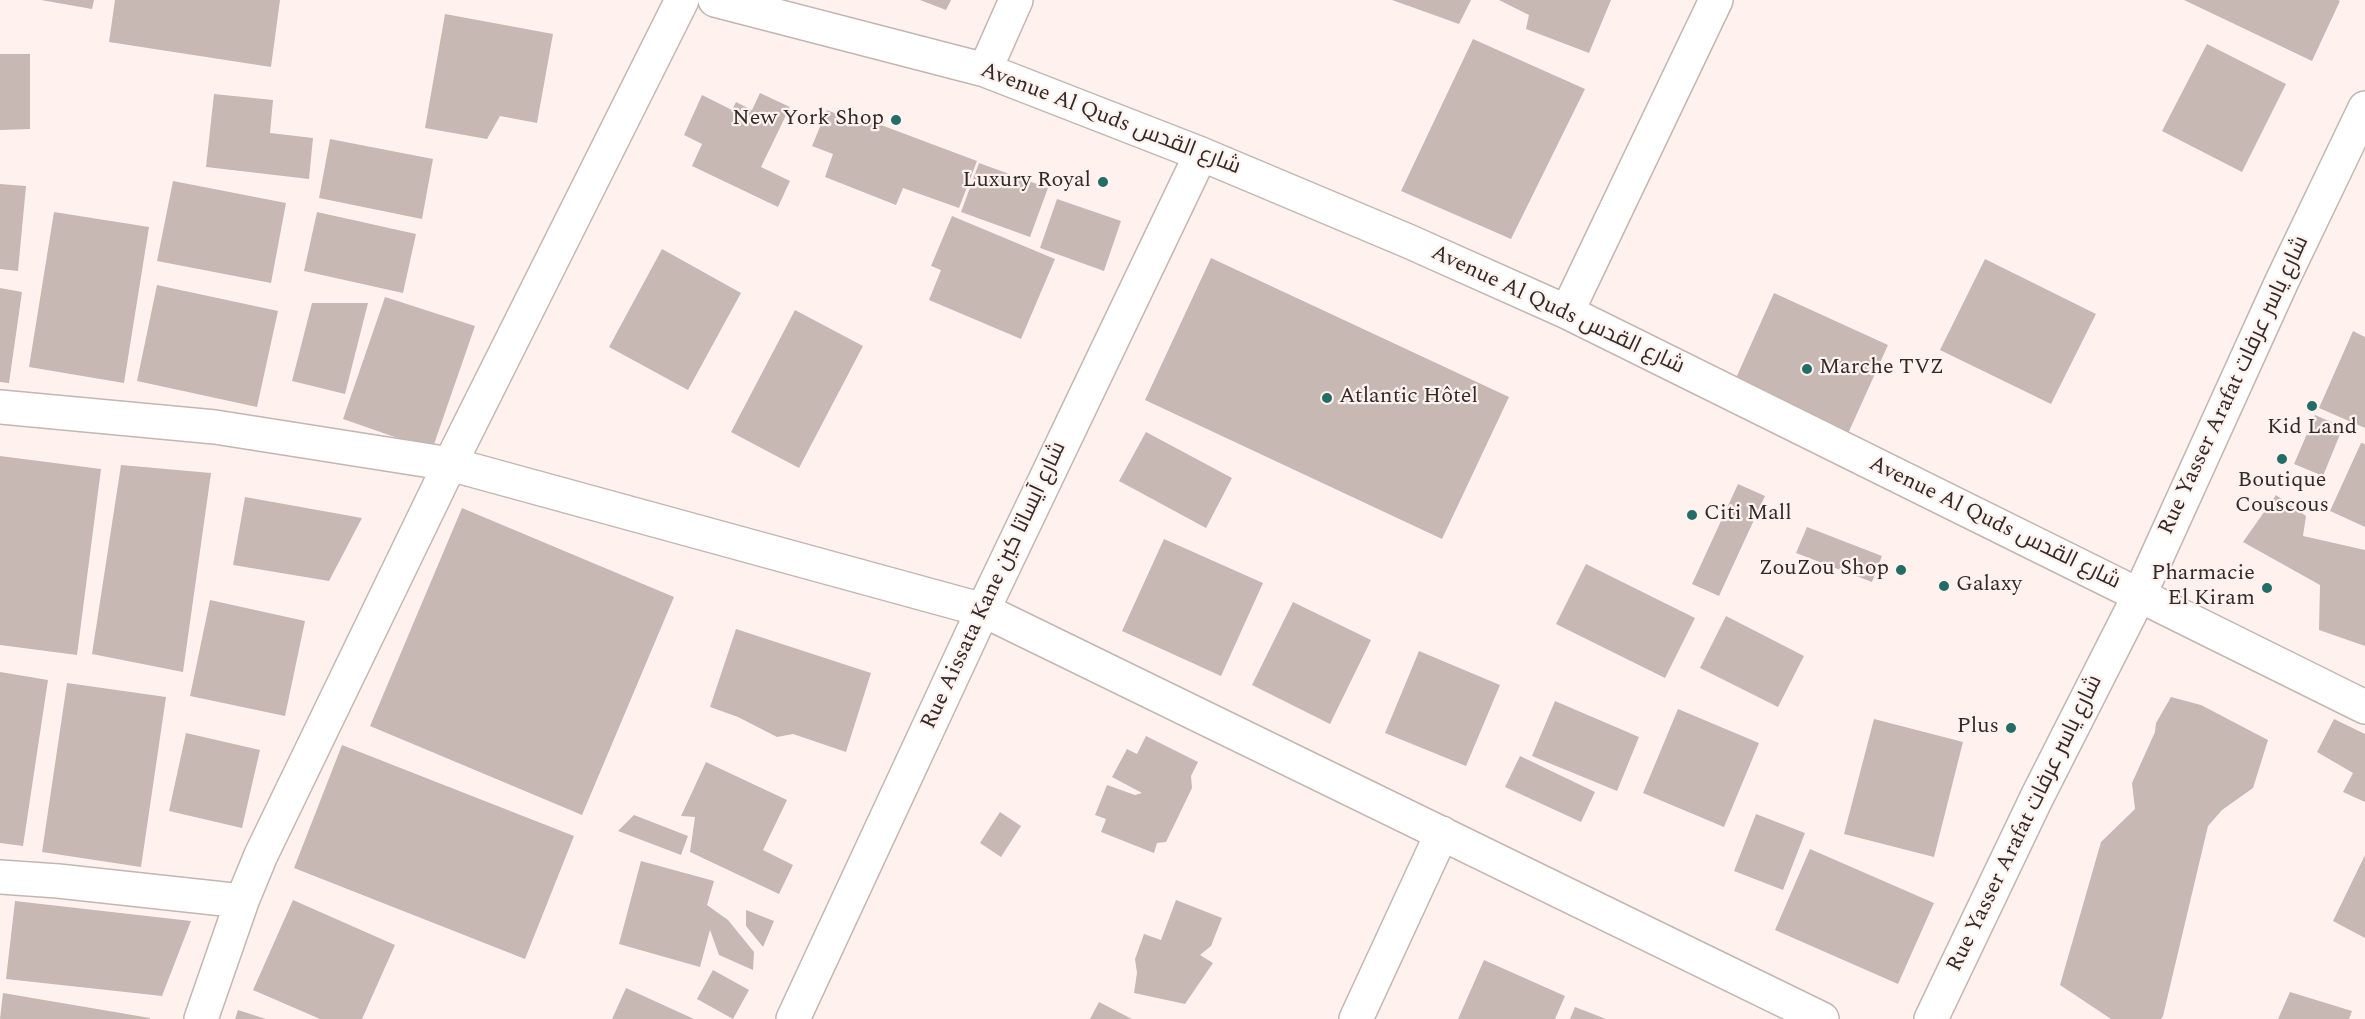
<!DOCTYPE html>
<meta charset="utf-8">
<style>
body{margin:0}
canvas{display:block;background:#fff2ee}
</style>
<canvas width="2365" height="1019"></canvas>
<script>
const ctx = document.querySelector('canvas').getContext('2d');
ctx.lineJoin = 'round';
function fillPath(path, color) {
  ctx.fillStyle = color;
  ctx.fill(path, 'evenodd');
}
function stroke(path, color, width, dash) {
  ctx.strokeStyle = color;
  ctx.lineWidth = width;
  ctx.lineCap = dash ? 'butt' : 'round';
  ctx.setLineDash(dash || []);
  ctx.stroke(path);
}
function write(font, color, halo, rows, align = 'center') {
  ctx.font = font + ' Spectral,Cairo,serif';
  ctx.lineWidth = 4.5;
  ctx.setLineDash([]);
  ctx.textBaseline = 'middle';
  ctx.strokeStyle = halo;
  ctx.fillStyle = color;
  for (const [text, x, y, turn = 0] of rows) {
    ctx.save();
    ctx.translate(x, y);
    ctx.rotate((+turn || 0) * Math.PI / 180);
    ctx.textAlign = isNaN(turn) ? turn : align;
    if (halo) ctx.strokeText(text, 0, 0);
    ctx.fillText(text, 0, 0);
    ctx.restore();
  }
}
const building = new Path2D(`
 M41 0H94L92 9Z
 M115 0H280L271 67 109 42Z
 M920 0H951L946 10Z
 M1392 0H1471L1459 24Z
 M1499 0H1611L1589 53 1526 29 1529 15Z
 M2184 0H2338L2340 1 2312 61Z
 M445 14 553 34 537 123 500 116 487 139 425 128Z
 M1473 39 1585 89 1511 239 1401 191Z
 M2207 44 2286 84 2242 172 2162 131Z
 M0 54H30V129L0 130Z
 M760 93 790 107 761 167 790 181 778 207 692 166 702 144 684 135 702 95 732 110 736 102 752 110Z
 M214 94 273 100 270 133 313 138 309 179 206 167Z
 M827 110 847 118 849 113 977 161 959 208 903 188 896 205 825 177 833 154 812 146Z
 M330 139 433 159 422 219 319 198Z
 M979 163 1048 188 1030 237 961 212Z
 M173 181 286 203 271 283 157 261Z
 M0 184 26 186 18 271 0 269Z
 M1057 199 1121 221 1104 271 1040 248Z
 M54 212 149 227 124 383 29 367Z
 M317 212 416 234 403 293 304 271Z
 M952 216 1055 259 1021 339 929 300 941 270 931 266Z
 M662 249 741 293 688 390 609 347Z
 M1211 258 1509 397 1442 539 1145 400Z
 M1985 259 2096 314 2051 404 1940 350Z
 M157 285 278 311 257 407 137 381Z
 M0 288 22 292 9 383 0 382Z
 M1774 293 1888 345 1846 438 1732 387Z
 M385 297 475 326 432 450 343 419Z
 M312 303H368L345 394 292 381Z
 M795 310 863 346 799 468 731 432Z
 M2353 331 2365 337V428L2319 408Z
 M2315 415 2343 427 2323 476 2294 464Z
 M1146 432 1232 478 1206 528 1119 481Z
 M2361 443 2365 444V527L2330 511Z
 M0 456 101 469 77 655 0 645Z
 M121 465 211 473 183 672 92 654Z
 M1738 484 1765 496 1719 596 1692 584Z
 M2276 495 2306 516 2303 536 2365 550V646L2319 630 2320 585 2243 542Z
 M245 497 362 518 329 581 233 565Z
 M462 508 674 597 582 815 370 726Z
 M1807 527 1882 556 1872 582 1796 553Z
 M1164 539 1263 583 1221 676 1122 631Z
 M1586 564 1695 618 1665 678 1556 624Z
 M210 600 305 621 285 716 190 696Z
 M1293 602 1371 640 1330 724 1252 685Z
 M1726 616 1804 656 1778 707 1700 668Z
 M736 629 871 673 846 752 793 734 777 737 738 717 710 707Z
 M1419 651 1500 685 1466 766 1385 733Z
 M0 672 48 680 23 846 0 843Z
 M67 683 166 697 141 867 42 852Z
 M2171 697 2201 705 2268 740 2253 788 2222 810 2208 826 2163 1016 2161 1019H2111L2060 985 2101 842 2135 809 2132 783 2155 732 2156 723Z
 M1555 701 1639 737 1617 791 1532 756Z
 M1678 709 1759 743 1724 827 1643 793Z
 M1874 719 1963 742 1934 857 1844 834Z
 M2334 719 2365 734V802L2343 792 2353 773 2317 752Z
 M186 733 260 750 242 828 169 811Z
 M1146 736 1198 762 1191 776 1192 788 1166 842 1157 843 1154 853 1101 832 1106 819 1095 815 1107 785 1135 795 1142 793 1112 777 1127 749 1137 754Z
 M342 745 574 836 525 959 294 868Z
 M1520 756 1595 792 1581 822 1505 787Z
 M706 762 787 800 763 850 793 865 779 894 690 852 695 817 681 816Z
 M1000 812 1021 826 1001 857 980 843Z
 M1756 814 1805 833 1783 890 1734 871Z
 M634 815 688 836 681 855 618 831Z
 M1810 849 1934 903 1898 984 1775 930Z
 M2365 855V938L2333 921Z
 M641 861 714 881 707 905 728 920 754 952 753 970 719 955 710 930 700 967 619 944Z
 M293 900 395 945 362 1019H320L253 990Z
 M1176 900 1222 918 1211 946 1200 955 1213 963 1185 1004 1134 993 1137 973 1135 959 1144 934 1161 940Z
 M15 901 191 921 162 996 6 979Z
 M746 910 774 921 763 947 746 926Z
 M1484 960 1565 996 1555 1019H1458Z
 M713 970 749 990 733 1019 697 999Z
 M626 988 694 1019H612Z
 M2290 992 2352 1011 2349 1019H2278Z
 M3 993 150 1018V1019H0Z
 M1099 1002 1132 1019H1090Z
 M1575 1007 1606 1019H1570Z
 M238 1010 266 1019H235Z`);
const minor = new Path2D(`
 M715 0 985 70 1201 154 1408 241 1567 312 2365 707
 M985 70 1016 0
 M1567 312 1716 0
 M0 407 215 427 450 464 983 610 1822 1019
 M0 877 58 881 242 901
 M201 1019 242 901 261 855 450 464 682 0
 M793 1019 983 610 1201 154
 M1356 1019 1442 833
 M1931 1019 2037 797 2139 596 2282 281 2365 108`);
const markers = [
 [896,120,6,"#236d66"],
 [1103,182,6,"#236d66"],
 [1807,369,6,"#236d66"],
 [1327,398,6,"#236d66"],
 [2312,406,6,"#236d66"],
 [2282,459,6,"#236d66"],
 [1692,515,6,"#236d66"],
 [1901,570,6,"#236d66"],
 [1944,586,6,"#236d66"],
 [2267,588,6,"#236d66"],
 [2011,728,6,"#236d66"]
];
const poiNames = [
 ["New York Shop",884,120],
 ["Luxury Royal",1091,182],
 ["Marche TVZ",1819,369,"left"],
 ["Atlantic Hôtel",1339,398,"left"],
 ["Kid Land",2312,429,"center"],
 ["Boutique",2282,482,"center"],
 ["Couscous",2282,507,"center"],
 ["Citi Mall",1704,515,"left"],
 ["ZouZou Shop",1889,570],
 ["Pharmacie",2255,575],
 ["El Kiram",2255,600],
 ["Galaxy",1956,586,"left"],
 ["Plus",1999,728]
];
const streetNames = [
 ["Avenue Al Quds شارع القدس",1110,120,21],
 ["Avenue Al Quds شارع القدس",1557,311,25],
 ["Rue Yasser Arafat شارع ياسر عرفات",2235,386,-65],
 ["Avenue Al Quds شارع القدس",1994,524,26],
 ["Rue Aissata Kane شارع آيساتا كين",995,586,-65],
 ["Rue Yasser Arafat شارع ياسر عرفات",2026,824,-64]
];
fillPath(building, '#c7b8b4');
stroke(minor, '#c4b5b1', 36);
stroke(minor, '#fff', 33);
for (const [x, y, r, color] of markers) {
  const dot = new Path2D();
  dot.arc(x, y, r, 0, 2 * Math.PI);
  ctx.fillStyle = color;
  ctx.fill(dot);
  stroke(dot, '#fff2ee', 2);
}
write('22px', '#302a28', '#fff2ee', poiNames, 'right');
write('22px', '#302a28', '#fff2ee', streetNames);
</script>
